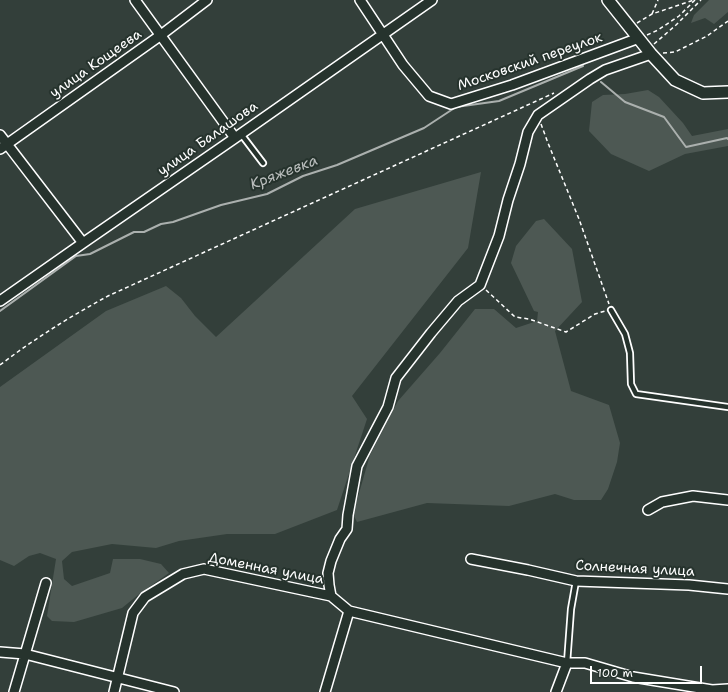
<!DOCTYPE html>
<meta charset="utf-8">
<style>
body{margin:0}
#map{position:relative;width:728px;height:692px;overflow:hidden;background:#333f3a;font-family:"Shantell Sans",sans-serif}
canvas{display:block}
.scale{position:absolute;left:590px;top:666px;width:112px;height:18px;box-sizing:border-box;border:2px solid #fff;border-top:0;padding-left:5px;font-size:12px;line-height:14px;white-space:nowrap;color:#fff;-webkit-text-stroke:3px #26332d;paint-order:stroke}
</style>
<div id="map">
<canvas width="728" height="692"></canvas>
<div class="scale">100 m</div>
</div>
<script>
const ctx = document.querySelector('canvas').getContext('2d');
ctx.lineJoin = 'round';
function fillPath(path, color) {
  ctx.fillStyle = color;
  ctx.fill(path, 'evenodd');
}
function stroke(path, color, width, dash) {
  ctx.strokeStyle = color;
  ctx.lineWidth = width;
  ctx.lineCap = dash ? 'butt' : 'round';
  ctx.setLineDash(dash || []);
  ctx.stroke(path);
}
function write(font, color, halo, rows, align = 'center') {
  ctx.font = font + ' "Shantell Sans",sans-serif';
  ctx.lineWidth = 4;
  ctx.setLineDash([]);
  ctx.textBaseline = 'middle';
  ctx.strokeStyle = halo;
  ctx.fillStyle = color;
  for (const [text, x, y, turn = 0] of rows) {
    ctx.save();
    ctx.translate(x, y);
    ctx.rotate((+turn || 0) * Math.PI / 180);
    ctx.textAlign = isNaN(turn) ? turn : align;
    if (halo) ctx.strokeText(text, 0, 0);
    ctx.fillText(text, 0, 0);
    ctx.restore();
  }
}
const green = new Path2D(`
 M709 0H728V12L714 24 705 18 691 23 694 15Z
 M648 90 659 97 683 123 692 136 728 129V146L685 154 649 171 611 154 589 131 592 102 603 95 625 94Z
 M481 172 468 248 352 396 367 419 337 510 275 534H227L179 541 156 548 112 544 72 552 62 561 64 579 72 586 110 573 113 559H140L161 564 169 573 138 595 122 608 74 622 52 621 47 616 56 559 40 553 29 556 14 566 0 560V387L106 311 166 286 181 298 195 316 216 337 355 209Z
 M544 219 572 249 582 302 555 331 571 391 609 405 620 443 617 462 608 489 601 500H574L555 494 509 506 427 503 357 522 353 514 370 455 398 401 440 353 475 309H494L516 328 537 321 538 312 534 311 511 263 516 246 536 221Z`);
const stream = new Path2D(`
 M601 82 625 102 664 117 686 147 727 138 728 139
 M0 311 76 256 90 254 134 232H144L161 224 173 222 221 205 267 194 303 176 337 165 424 128 456 107 499 101 583 66`);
const path = new Path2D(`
 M652 14 658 0
 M637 23 652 14 694 0
 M647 35 658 30 679 16 695 0
 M654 44 676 25 701 0
 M663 53 675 52 707 36 728 21
 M541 124 548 143 579 219 609 304
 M486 290 515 317 529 319 566 332 595 314 605 311
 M0 365C34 339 71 316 108 296L554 93`);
const service = new Path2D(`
 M241 134 263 163
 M611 310 625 334 630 353 631 384 636 394 728 407
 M567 663 571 609 576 581`);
const minor = new Path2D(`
 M135 0 235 138
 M360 0 403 65 429 96 451 104 512 85 639 38
 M0 135 83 243
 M0 149 161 35 207 0
 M0 301 83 243 235 138 432 0
 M648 510 662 502 693 496 728 500
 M471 559 528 570 576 581 689 585 728 589
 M331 596 329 585 328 573 331 561 340 539 347 529 348 515 357 466 388 407 396 378 431 333 458 301 480 285 499 236 508 200 520 164 528 132 538 115 590 79 605 70 651 54
 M0 652 25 654 174 692
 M14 692 46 583
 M114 692 133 613 145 597 183 574 204 569 331 596 349 611 567 663H585L633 677 712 690 728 689
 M325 692 349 611
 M556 692 567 663`);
const tertiary = new Path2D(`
 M608 0 651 54 675 80 703 93 728 92`);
const streetNames = [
 ["Московский переулок",530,62,-19],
 ["улица Кощеева",96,64,-35],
 ["улица Балашова",208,139,-35],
 ["Доменная улица",266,569,11],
 ["Солнечная улица",635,569,3]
];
const waterNames = [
 ["Кряжевка",284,173,-21]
];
fillPath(green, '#4d5853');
stroke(stream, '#abb0ae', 2);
stroke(service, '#fff', 8);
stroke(minor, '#fff', 12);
stroke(tertiary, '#fff', 14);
stroke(path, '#fff', 1.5, [4, 3]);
stroke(service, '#26332d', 4.5);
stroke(minor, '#26332d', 9);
stroke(tertiary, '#26332d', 11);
write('14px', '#fff', '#26332d', streetNames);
write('italic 15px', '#b9bdbc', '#26332d', waterNames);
</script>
